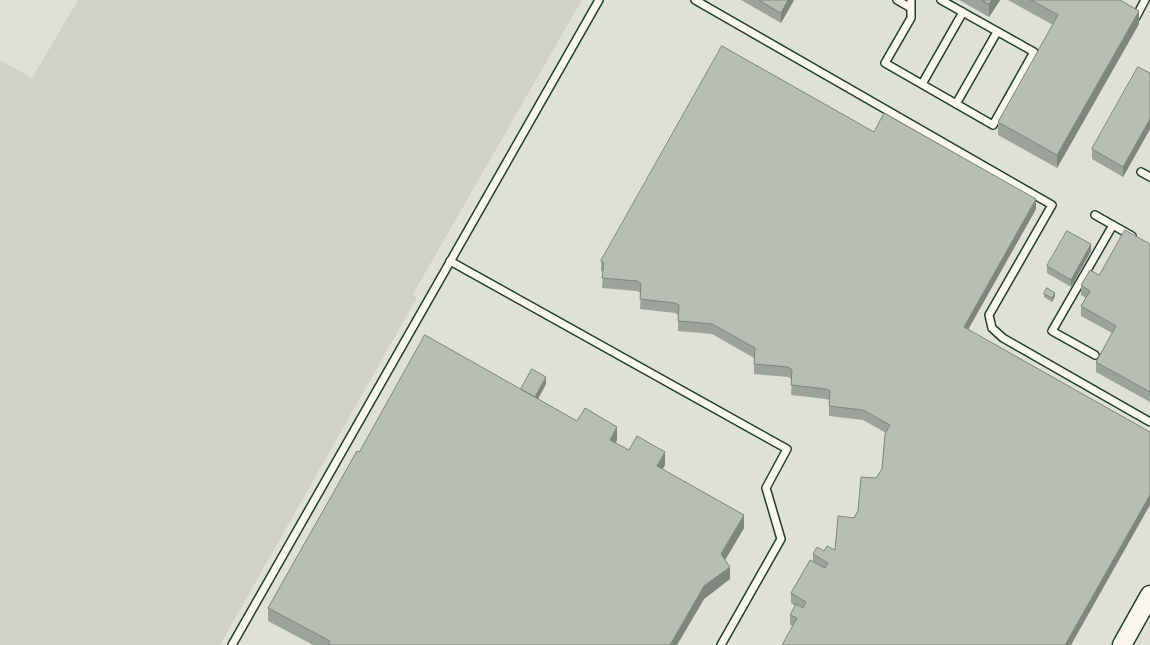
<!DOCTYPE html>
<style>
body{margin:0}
canvas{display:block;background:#f2f0e5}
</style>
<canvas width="1150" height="645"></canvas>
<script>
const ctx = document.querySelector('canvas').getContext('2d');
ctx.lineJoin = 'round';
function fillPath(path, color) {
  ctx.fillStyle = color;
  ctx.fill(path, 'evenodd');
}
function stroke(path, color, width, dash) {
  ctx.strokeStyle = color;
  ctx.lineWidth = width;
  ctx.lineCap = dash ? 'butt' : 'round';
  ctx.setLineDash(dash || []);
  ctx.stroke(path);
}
const built = new Path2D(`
 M0 0H84L0 148Z
 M582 0H1150V645H220L417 298 413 296Z`);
const green = new Path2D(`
 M78 0H582L413 295 417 298 220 645H0V60L32 78Z`);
const service = new Path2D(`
 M695 0 1052 205 989 315 992 328 1003 338 1150 422
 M897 0 911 8
 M911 0V18L885 63 993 125 1034 52 941 0
 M1136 17 1145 0
 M922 84 963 12
 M956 104 997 32
 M1141 172 1150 177
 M1095 215 1132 236
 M450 261 787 449 766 488 781 539 721 645
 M1095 355 1052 331 1113 225
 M232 645 599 0`);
const tertiary = new Path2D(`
 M1122 645 1150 595`);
const wall = new Path2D(`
 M741 0H794L781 23Z
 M959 0H1000L989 17Z
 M1008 0H1121V1L1139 24 1057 168 998 135V122L1053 25Z
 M1150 73V129L1123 177 1092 159V149Z
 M874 132 1036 209 968 329 793 626 790 625V615L795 606 791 603V593L813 561V554L824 551 835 550 882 469 886 433 863 420 829 416V400L826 399 791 395 792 379 788 377 754 374V358L712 334 678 331V315L675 313 640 309 641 293 637 291 602 288 603 272 601 271V261Z
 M1150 244V402L1096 372V362L1112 333 1081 316V306L1086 298 1081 295V285Z
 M1091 251 1071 287 1047 273V266Z
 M1044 294 1055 296 1052 302 1044 297Z
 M546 384 538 399 577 421 617 440 616 443 629 450 665 465 662 469 744 528 725 560 730 579 704 599 677 645H313L268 621V608L359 452 521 389Z`);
const shadedWall = new Path2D(`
 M788 0H794L781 23V13Z
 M992 0H1000L989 17V4Z
 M1139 11V24L1057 168V155Z
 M1150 119V129L1123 177V167Z
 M1036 199V209L964 337V327Z
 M1091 244V251L1071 287V280Z
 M1055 293V296L1052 302V298Z
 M546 377V384L534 406V399Z
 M617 427V440L610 452V440Z
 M665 452V465L657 479V466Z
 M1150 495V505L1071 645H1065Z
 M744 515V528L721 567V554Z
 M730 567V579L704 599 677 645H670L704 586Z`);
const building = new Path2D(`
 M759 0H788L781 13Z
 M982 0H992L989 4Z
 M1031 0H1120L1139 11 1057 155 998 122 1058 15Z
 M722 46 874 132 884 113 1036 199 964 327 1150 432V495L1065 645H782L797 618 790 615 796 604 803 608 806 602 791 593 810 560 825 568 828 563 813 554 817 547 824 551 827 546 835 550 838 516 854 518 858 511 861 477 876 478 882 469 885 434 890 425 863 410 829 406 830 391 826 389 791 385 792 370 788 367 754 364 755 348 712 324 678 321 679 305 675 303 640 299 641 284 637 281 602 278 604 263 601 261Z
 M1138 67 1150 73V119L1123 167 1092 149Z
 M1125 230 1150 244V392L1096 362 1116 326 1081 306 1090 291 1081 285 1090 270 1099 275Z
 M1067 231 1091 244 1071 280 1047 266Z
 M1047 288 1055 293 1052 298 1044 294Z
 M425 335 577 421 585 408 617 427 610 440 629 450 637 436 665 452 657 466 744 515 721 554 730 567 704 586 670 645H328L330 641 268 608 357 451 359 452Z
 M532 369 546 377 535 397 521 389Z`);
fillPath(built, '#e0e1d6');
fillPath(green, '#cfd2c8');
stroke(service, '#1f3d34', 10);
stroke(tertiary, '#1f3d34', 21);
stroke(service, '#fbf7ec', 7);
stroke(tertiary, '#fbf7ec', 18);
fillPath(wall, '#9da39a');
fillPath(shadedWall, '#80857d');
fillPath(building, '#b7beb3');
stroke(building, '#80857d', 1);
</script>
